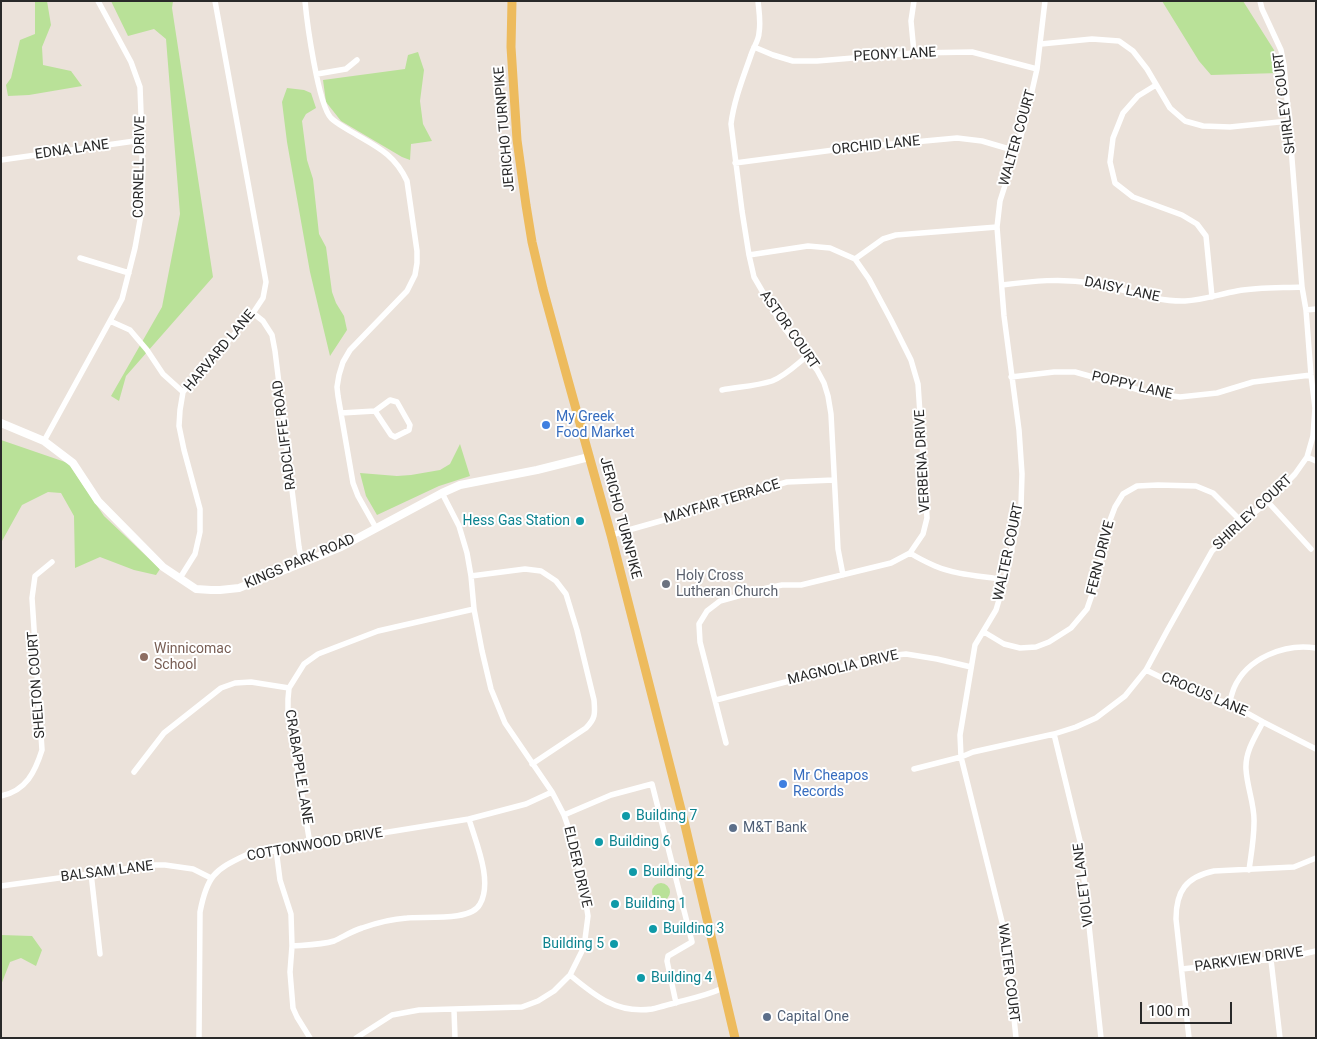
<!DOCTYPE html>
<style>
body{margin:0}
#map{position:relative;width:1317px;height:1039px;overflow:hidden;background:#ebe2da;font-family:Roboto,sans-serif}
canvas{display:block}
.frame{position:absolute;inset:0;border:2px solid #292929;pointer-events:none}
.scale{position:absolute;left:1140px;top:1002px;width:92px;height:22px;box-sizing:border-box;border:2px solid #292929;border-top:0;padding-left:6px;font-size:15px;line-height:18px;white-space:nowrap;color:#292929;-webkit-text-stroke:4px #fff;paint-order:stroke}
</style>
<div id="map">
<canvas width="1317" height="1039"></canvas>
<div class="frame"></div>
<div class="scale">100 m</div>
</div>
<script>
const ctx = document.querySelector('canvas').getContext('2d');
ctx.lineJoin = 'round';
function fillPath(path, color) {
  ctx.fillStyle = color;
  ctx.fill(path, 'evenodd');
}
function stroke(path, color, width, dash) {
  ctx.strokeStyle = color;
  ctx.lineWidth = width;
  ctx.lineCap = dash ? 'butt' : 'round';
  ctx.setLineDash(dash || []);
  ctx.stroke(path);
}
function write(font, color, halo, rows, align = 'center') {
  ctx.font = font + ' Roboto,sans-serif';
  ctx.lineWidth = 4;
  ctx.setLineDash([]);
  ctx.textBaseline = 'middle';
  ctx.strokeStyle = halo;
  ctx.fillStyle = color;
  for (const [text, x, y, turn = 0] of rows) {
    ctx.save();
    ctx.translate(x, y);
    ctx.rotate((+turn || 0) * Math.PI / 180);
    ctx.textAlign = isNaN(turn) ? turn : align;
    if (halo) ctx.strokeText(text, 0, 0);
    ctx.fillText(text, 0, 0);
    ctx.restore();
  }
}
const green = new Path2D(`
 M35 1H47L51 25 42 47 43 65 71 71 82 86 29 95 8 96 6 85 11 78 20 40 35 34Z
 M111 1H173L172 8 213 277 126 376 119 401 111 396 162 307 180 214 166 39 154 29 128 36Z
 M1162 1H1243L1274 50 1279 73 1211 75 1199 61Z
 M418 52 424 70 420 101 423 124 432 141 411 144 410 160 402 157 341 121 326 102 323 80 405 69 408 55Z
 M287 88 304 90 311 93 316 108 306 114 302 121 307 160 313 179 319 234 326 247 332 292 336 303 344 316 347 330 330 356 310 272 287 142 282 102Z
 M1 440 68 463 104 516 160 569 156 575 134 570 100 557 75 568 74 516 61 493 48 492 22 505 2 541 1 549Z
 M460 444 470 476 439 486 377 515 366 496 360 473 397 476 411 475 440 470 450 464Z
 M652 892a9 9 0 1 1 18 0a9 9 0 1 1-18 0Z
 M1 935 32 936 42 950 36 966 21 958 10 962 1 985Z`);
const minor = new Path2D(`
 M305 1C307 23 318 104 331 118 336 123 344 127 350 131 375 146 394 153 407 181L417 251V263L415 275 407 291 350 350 343 362 339 375 337 387 338 396 353 483 358 496 376 528
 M758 1C759 12 761 22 759 33 759 40 753 48 751 55 743 78 734 100 731 124L742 211 749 255 754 277 782 325 817 370 824 383 828 396 831 414 838 549 843 575
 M914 1 911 21 914 53
 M1041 44 1092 39 1119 41 1133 51 1147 69 1170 108 1185 121 1203 126 1230 127 1289 121
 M754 47 773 55 793 61H817L914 53 972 52 1037 69
 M317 74 346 69 357 60
 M1156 85 1138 96 1123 113 1113 138 1110 162 1115 183 1133 197 1182 215 1197 224 1206 236 1212 297
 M1 160 142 140
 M735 163 849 148 957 138 982 141 1016 151
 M80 258 129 273
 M855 259 883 239 896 235 997 227
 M1002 285C1033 281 1061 278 1092 283 1123 288 1153 302 1185 301 1203 300 1220 294 1237 291 1258 287 1281 288 1302 287
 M1306 310 1316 309
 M253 313 263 321 272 335 275 351 299 547 302 563
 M110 321 130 330 147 350 163 374 183 392
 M1011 377 1054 372H1075L1150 393 1180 397 1217 393 1253 382 1311 375
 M722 390C738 387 756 386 772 381 785 376 796 365 807 356
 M341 413 375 411 391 435 395 437 409 430 410 425 397 402 390 400 375 411
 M44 441 122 299 135 248 142 209V140L140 87 131 62 98 1
 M1307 457 1316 461
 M1268 502 1311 549
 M611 535 671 518 699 507 787 482 834 480
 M910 553C918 558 926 562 935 566 956 575 982 576 1005 580
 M471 576 525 569 541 571 556 581 566 594 577 630 594 700C595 713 596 718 586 728L532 764
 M180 578 195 554 200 532V509L184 450 179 426 180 410 183 392 253 313 263 298 266 282 215 1
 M984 632 1004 644 1020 648 1036 647 1049 642 1071 628 1087 609 1096 583 1109 523 1115 507 1123 494 1137 486 1158 485 1196 486 1213 493 1242 522
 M1146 670 1199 696 1229 703 1263 722 1316 749
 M716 700 886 656 906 654 937 659 971 667
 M1229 703C1231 698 1232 693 1234 688 1247 658 1285 643 1316 648
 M1054 734 1080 841 1101 1038
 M726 743 700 642 699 624 707 611 720 601 767 588 782 585H801L891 563 910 553 923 534 927 518 918 384 911 360 891 320 869 279 855 259 830 248 808 246 749 255
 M914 769 961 757 973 752 1054 734 1076 727 1096 718 1125 696 1146 670 1167 631 1212 551 1242 522 1268 502 1295 474 1307 457 1313 436 1315 408 1311 375 1306 310 1302 287 1289 121 1284 65 1281 50 1262 9 1260 1
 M134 772 164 733 221 688 235 683 251 682 289 688
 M1 796C26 791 35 772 42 750L32 598 35 576 52 562
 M564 815 611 795 652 784 692 942 668 956 667 961 676 1003
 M310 844 288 711V699L289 688 304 664 318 654 378 631 474 609
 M276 849 280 880 291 914 292 946 290 972 293 1008 297 1017 310 1038
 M1249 870C1251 855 1254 839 1254 823 1255 805 1247 788 1246 769 1245 752 1255 737 1263 722
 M91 873 100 954
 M1 886 153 865H165L193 869 211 878
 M292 946C305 945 321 945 334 941 343 937 352 931 362 928 376 923 392 919 407 918 424 916 471 922 480 904 493 881 476 843 469 819
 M1271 960 1280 1038
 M1182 969 1290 957 1316 951
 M570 975C595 996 617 1014 652 1009 661 1007 670 1004 678 1002 694 998 708 995 723 988
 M454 1010 455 1038
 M199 1038 200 912C207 876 214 870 246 855L469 819 526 804 552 792
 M356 1038 392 1015 419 1010 522 1007 538 1001 554 991 570 975 584 947 588 916 583 885 570 832 564 815 552 792 505 723 491 689 482 651 474 609 471 576 467 553 459 526 442 493
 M1016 1038 1006 938 961 757 960 735 975 645 996 610 1005 580 1021 506 1022 474 1019 430 1004 316 997 227 1000 201 1024 126 1037 69 1045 1
 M1189 1038 1176 919C1176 891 1186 877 1214 871L1294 867 1316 858`);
const tertiary = new Path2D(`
 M1 423 44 441 73 463 98 501 163 567 196 589 211 590H220L239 588 302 563 341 547 442 493 460 485 537 470 589 457`);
const primary = new Path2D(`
 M512 1 511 47 517 140 526 205 532 242 543 289 566 373 611 535 684 821 735 1038`);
const markers = [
 [546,425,5,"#3f7fe0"],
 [580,521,5,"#0f9aa8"],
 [666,584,5,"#6b7280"],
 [144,657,5,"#8d6e63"],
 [783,784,5,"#3f7fe0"],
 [626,816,5,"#0f9aa8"],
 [733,828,5,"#5c6f8a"],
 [599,842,5,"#0f9aa8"],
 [633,872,5,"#0f9aa8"],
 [615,904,5,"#0f9aa8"],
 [653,929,5,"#0f9aa8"],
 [614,944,5,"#0f9aa8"],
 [641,978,5,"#0f9aa8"],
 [767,1017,5,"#5c6f8a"]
];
const streetNames = [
 ["PEONY LANE",895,55,-3],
 ["SHIRLEY COURT",1285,103,-97],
 ["JERICHO TURNPIKE",505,129,-95],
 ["WALTER COURT",1018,138,-74],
 ["ORCHID LANE",876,146,-6],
 ["EDNA LANE",72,150,-8],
 ["CORNELL DRIVE",140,167,-89],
 ["DAISY LANE",1122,290,12],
 ["ASTOR COURT",789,330,55],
 ["HARVARD LANE",220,351,-50],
 ["POPPY LANE",1132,386,13],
 ["RADCLIFFE ROAD",285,435,-97],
 ["VERBENA DRIVE",923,461,-93],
 ["MAYFAIR TERRACE",722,502,-17],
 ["SHIRLEY COURT",1253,513,-43],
 ["JERICHO TURNPIKE",620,518,75],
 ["WALTER COURT",1009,552,-78],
 ["FERN DRIVE",1101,558,-76],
 ["KINGS PARK ROAD",300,562,-23],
 ["MAGNOLIA DRIVE",843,668,-13],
 ["SHELTON COURT",37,685,-94],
 ["CROCUS LANE",1204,695,23],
 ["CRABAPPLE LANE",298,767,81],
 ["COTTONWOOD DRIVE",315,845,-10],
 ["ELDER DRIVE",577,867,77],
 ["BALSAM LANE",107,872,-7],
 ["VIOLET LANE",1084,885,-97],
 ["PARKVIEW DRIVE",1249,960,-8],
 ["WALTER COURT",1008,973,83]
];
const shopNames = [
 ["My Greek",556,417],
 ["Food Market",556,433],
 ["Mr Cheapos",793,776],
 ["Records",793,792]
];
const cultureNames = [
 ["Hess Gas Station",570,521,"right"],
 ["Building 7",636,816],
 ["Building 6",609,842],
 ["Building 2",643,872],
 ["Building 1",625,904],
 ["Building 3",663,929],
 ["Building 5",604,944,"right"],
 ["Building 4",651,978]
];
const worshipNames = [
 ["Holy Cross",676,576],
 ["Lutheran Church",676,592]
];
const educationNames = [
 ["Winnicomac",154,649],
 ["School",154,665]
];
const serviceNames = [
 ["M&T Bank",743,828],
 ["Capital One",777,1017]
];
fillPath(green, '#b9e198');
stroke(minor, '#fff', 5.5);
stroke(tertiary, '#fff', 8);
stroke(primary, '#edbb5d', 9);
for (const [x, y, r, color] of markers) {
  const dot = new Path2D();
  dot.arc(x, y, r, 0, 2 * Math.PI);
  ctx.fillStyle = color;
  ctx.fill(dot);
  stroke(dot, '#fff', 2);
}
write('14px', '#292929', '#fff', streetNames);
write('14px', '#366cbe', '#fff', shopNames, 'left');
write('14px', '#0d838f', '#fff', cultureNames, 'left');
write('14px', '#5b616d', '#fff', worshipNames, 'left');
write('14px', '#785e54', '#fff', educationNames, 'left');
write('14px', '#4e5e75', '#fff', serviceNames, 'left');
</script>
